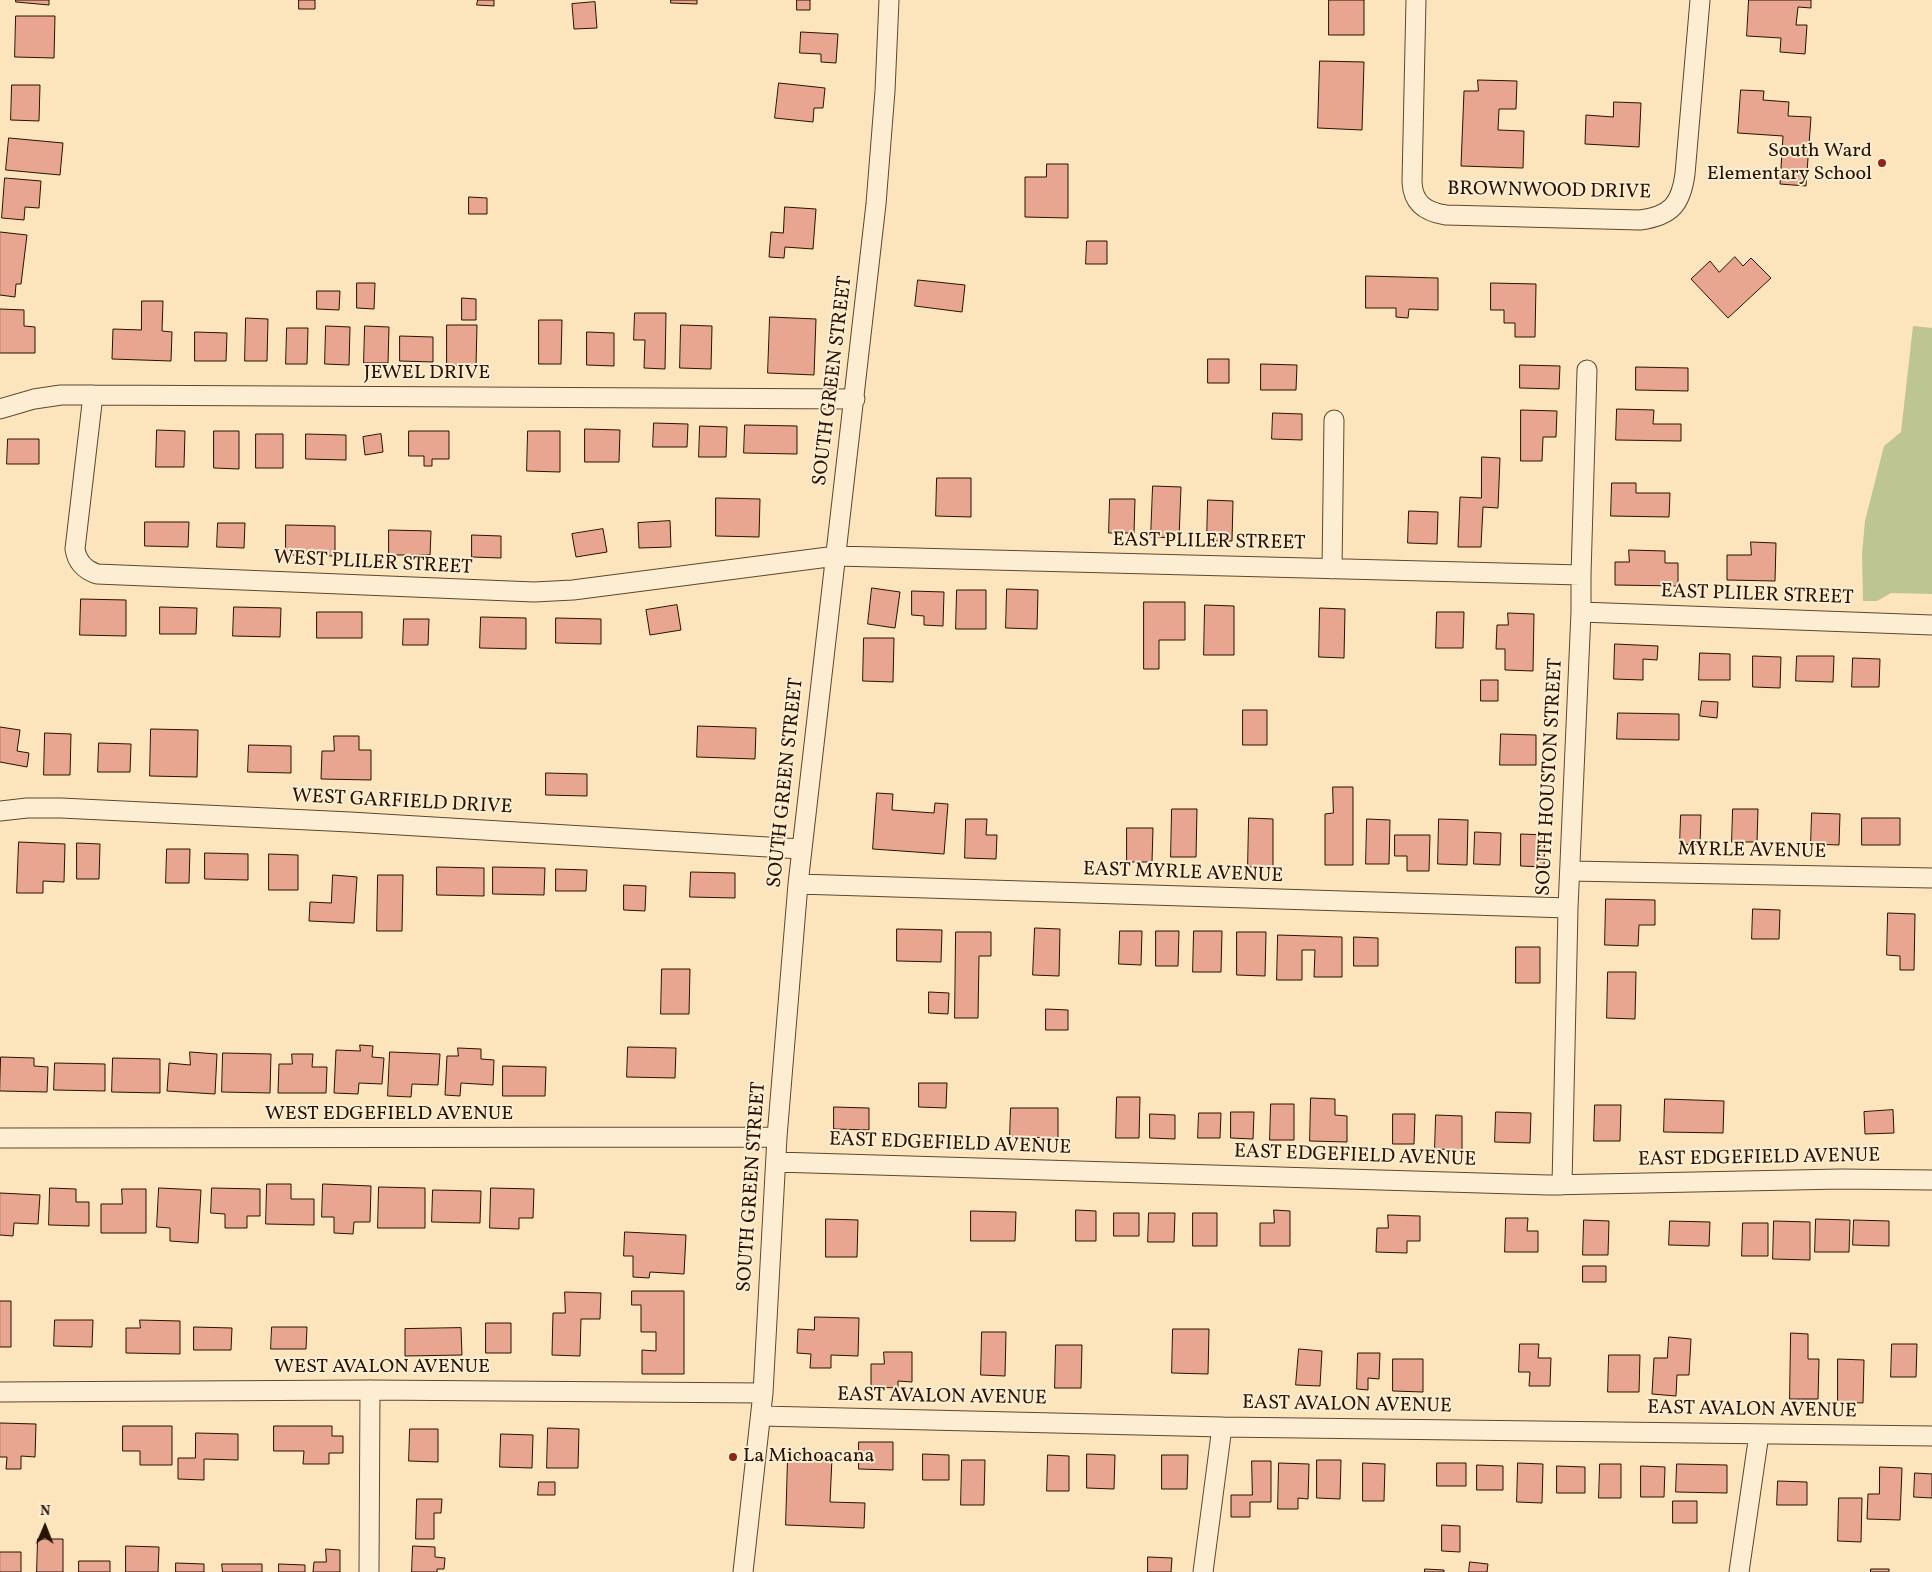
<!DOCTYPE html>
<style>
body{margin:0}
#map{position:relative;width:1932px;height:1572px;overflow:hidden;background:#fce5bc;font-family:Vollkorn,serif}
canvas{display:block}
.north{position:absolute;left:20px;top:1502px;width:50px;height:50px;-webkit-text-stroke:4px #fdeed3;paint-order:stroke;rotate:1deg;font-size:14px;font-weight:700;line-height:20px;text-align:center;color:#281200}
.north::after{content:'';display:block;margin:auto;width:18px;height:22px;background:#281200;clip-path:polygon(50% 0,100% 100%,50% 72%,0 100%)}
</style>
<div id="map">
<canvas width="1932" height="1572"></canvas>
<div class="north">N</div>
</div>
<script>
const ctx = document.querySelector('canvas').getContext('2d');
ctx.lineJoin = 'round';
function fillPath(path, color) {
  ctx.fillStyle = color;
  ctx.fill(path, 'evenodd');
}
function stroke(path, color, width, dash) {
  ctx.strokeStyle = color;
  ctx.lineWidth = width;
  ctx.lineCap = dash ? 'butt' : 'round';
  ctx.setLineDash(dash || []);
  ctx.stroke(path);
}
function write(font, color, halo, rows, align = 'center') {
  ctx.font = font + ' Vollkorn,serif';
  ctx.lineWidth = 4;
  ctx.setLineDash([]);
  ctx.textBaseline = 'middle';
  ctx.strokeStyle = halo;
  ctx.fillStyle = color;
  for (const [text, x, y, turn = 0] of rows) {
    ctx.save();
    ctx.translate(x, y);
    ctx.rotate((+turn || 0) * Math.PI / 180);
    ctx.textAlign = isNaN(turn) ? turn : align;
    if (halo) ctx.strokeText(text, 0, 0);
    ctx.fillText(text, 0, 0);
    ctx.restore();
  }
}
const green = new Path2D(`
 M1913 326 1932 328V594L1891 593 1877 601H1863L1862 554 1865 521 1884 446 1901 432Z`);
const building = new Path2D(`
 M16 0H49V5L16 2Z
 M299 0H315V9H299Z
 M478 0H494V6L477 5Z
 M671 0H697V4L671 3Z
 M797 0H810V10H797Z
 M1329 0H1364V35H1329Z
 M1749 0H1811V8L1798 7 1796 25H1807L1805 54 1780 52 1781 38 1747 36Z
 M595 2 597 28 574 29 572 4Z
 M16 16H55L54 58 15 57Z
 M801 32 838 34 836 63 821 62V54L800 53Z
 M1320 61 1364 62 1362 130 1318 128Z
 M1478 80 1517 81 1516 109H1499L1498 130 1524 131 1523 168 1461 166 1464 91H1478Z
 M779 83 825 88 823 108H814L813 122 775 118Z
 M12 85H40L39 121 11 120Z
 M1741 90 1764 91 1763 100 1789 102 1788 116 1811 117 1806 186 1780 184 1783 136 1738 133Z
 M1614 102 1641 103 1639 147 1585 144 1586 115 1613 117Z
 M9 138 63 143 60 175 6 170Z
 M1047 164H1068V218L1025 217V177H1046Z
 M5 178 41 181 39 208 25 207 24 220 2 218Z
 M469 197 487 198V214H469Z
 M785 207 816 209 813 249 785 247 784 258 769 257 771 232 783 233Z
 M0 232 27 235 21 284H16L15 297 0 295Z
 M1087 241H1107V264H1086Z
 M1735 257 1743 266 1751 258 1771 278 1728 318 1691 279 1710 261 1719 272Z
 M1366 276 1438 278V310L1409 309 1408 318 1396 317V308H1366Z
 M918 280 965 285 962 312 915 306Z
 M357 283H375L374 309 357 308Z
 M1491 283 1536 284 1535 337H1515V323H1504V310H1491Z
 M317 291H340L339 310 317 309Z
 M462 298 476 299V320H462Z
 M142 301H163L162 331 172 332 171 361 112 359 113 329 141 330Z
 M0 309 24 310V326L35 327V353H0Z
 M635 313H666L665 369 644 368 645 340H634Z
 M770 317 816 319 814 375 768 373Z
 M246 318 268 319 267 361H245Z
 M539 320H562L561 364H539Z
 M447 325H477L476 366 447 365Z
 M681 325 712 326 711 369 680 368Z
 M326 326 350 327 349 365 325 364Z
 M365 326 389 327 388 363H364Z
 M287 328H308L307 364H286Z
 M195 332 227 333 226 361H195Z
 M587 332 614 333V366L587 365Z
 M400 336 433 337V362L400 361Z
 M1208 359H1229V383H1208Z
 M1261 364 1297 365 1296 390H1261Z
 M1520 365 1560 366 1559 389 1520 388Z
 M1636 367 1688 368V391L1636 390Z
 M1617 409 1654 410 1653 424H1681V441L1616 440Z
 M1521 410 1557 411 1556 437H1543L1542 461H1521Z
 M1273 413 1302 414V440L1272 439Z
 M654 423 688 424 687 447H653Z
 M745 425 797 426V454L744 453Z
 M700 426 727 427 726 457H699Z
 M585 429 620 430 619 462H585Z
 M157 430 185 431 184 467H156Z
 M214 431H239V469L214 468Z
 M409 431H449V459H432V466H424V456H409Z
 M528 431H560V472L527 471Z
 M256 434H283V468H256Z
 M306 434 346 435V460L306 459Z
 M381 434 383 452 365 455 363 437Z
 M8 439H39V464H7Z
 M1482 457 1500 458 1498 508 1483 507 1481 547H1458L1460 497 1481 498Z
 M937 478H971V517L936 516Z
 M1612 483H1636V493H1670L1669 517 1611 516Z
 M1153 486 1181 487 1179 538 1151 537Z
 M716 498 760 499 759 537 716 536Z
 M1110 499H1135L1134 533H1109Z
 M1208 500 1233 501 1232 541H1207Z
 M1409 511 1438 512 1437 544 1408 543Z
 M670 521 671 547 639 548 638 523Z
 M145 522H189L188 547 145 546Z
 M218 523H245L244 548 217 547Z
 M286 525 335 526V556L286 555Z
 M603 529 607 552 576 557 572 534Z
 M389 530 431 531 430 555H389Z
 M472 535 501 536V558L472 557Z
 M1751 542 1776 543 1775 581 1727 580V555H1751Z
 M1629 550 1665 551V563H1678V586L1615 585V562H1629Z
 M872 588 900 592 895 628 868 624Z
 M1007 589 1038 590 1037 629 1006 628Z
 M957 590H986V629H956Z
 M912 591 944 592 943 626 924 625V616L912 615Z
 M81 599 126 600V636L80 635Z
 M1144 602H1185V640H1159V669H1144Z
 M677 605 681 630 650 635 646 610Z
 M1205 605 1234 606V655H1204Z
 M160 607 197 608 196 634H160Z
 M234 607 281 608 280 637 233 636Z
 M1320 608 1345 609 1344 658 1319 657Z
 M317 612H362V638H317Z
 M1437 612H1464L1463 648H1436Z
 M1508 613 1534 614 1533 671 1505 670V649H1496L1497 625H1508Z
 M481 617 526 618V649L480 648Z
 M556 618 601 619V644L556 643Z
 M404 619H429L428 645H403Z
 M864 638H894L893 682 863 681Z
 M1615 644 1658 646 1657 660 1643 659V680L1614 679Z
 M1700 653 1730 654V680H1699Z
 M1753 656 1781 657 1780 688 1753 687Z
 M1797 656H1834L1833 682 1796 681Z
 M1853 658 1880 659 1879 687H1852Z
 M1481 680H1498V701H1481Z
 M1702 701 1718 702 1717 718 1700 716Z
 M1243 710H1267V745H1243Z
 M1618 713 1679 714V740L1617 739Z
 M698 726 756 728 755 759 697 757Z
 M0 727 20 730 17 751 29 753 27 767 0 762Z
 M151 729 198 730 197 777 150 776Z
 M45 733 71 734 70 775H44Z
 M1501 734 1536 735V765H1500Z
 M334 736H359V750H371V780L321 779 322 751H334Z
 M99 743 131 744 130 772H98Z
 M249 745 291 746V773L248 772Z
 M546 773 587 774V796L546 795Z
 M1333 787H1353V865H1325V814L1333 813Z
 M877 793 893 794 892 810 934 813 935 803 948 804 944 854 873 849Z
 M1172 809H1197L1196 857H1171Z
 M1733 809H1758L1757 842H1732Z
 M1812 813 1840 814 1839 845 1811 844Z
 M1681 815H1701L1700 845 1680 844Z
 M1249 818 1273 819V867H1248Z
 M1862 818H1900V845H1862Z
 M966 819H987L986 835H997L996 859 965 858Z
 M1367 819 1390 820 1389 864H1366Z
 M1439 819 1468 820 1467 865 1438 864Z
 M1127 828H1153L1152 862H1127Z
 M1475 832 1501 833 1500 865 1474 864Z
 M1521 834 1545 835 1544 867 1521 866Z
 M1395 835H1430L1429 871H1407V856H1395Z
 M19 842 65 844 64 882 43 881V893H17Z
 M77 843 100 844 99 879H77Z
 M167 849H190L189 883H166Z
 M205 853 248 854V880L205 879Z
 M269 854 298 855V890H269Z
 M437 867 484 868V896L437 895Z
 M493 867 545 868 544 895 493 894Z
 M556 869 587 870 586 891H556Z
 M691 872 735 873V898L690 897Z
 M333 875 357 877 354 923 309 921 310 902 331 903Z
 M378 875H403L402 931H377Z
 M624 885 646 886 645 911 624 910Z
 M1606 899 1655 900V925H1639L1638 946 1605 945Z
 M1753 909 1780 910 1779 939H1752Z
 M1888 913 1915 914 1914 970H1900V956L1887 955Z
 M1035 928 1060 929 1059 976 1033 975Z
 M897 929 942 930 941 962 897 961Z
 M1120 931H1142L1141 965 1119 964Z
 M1156 931H1179L1178 966H1156Z
 M1194 931H1222L1221 972H1193Z
 M956 932H991V956H979L978 1018H955Z
 M1237 932H1266L1265 976 1237 975Z
 M1278 935 1342 937V977H1314L1315 950H1302V980H1277Z
 M1354 937 1378 938V966H1354Z
 M1516 947H1540V983H1516Z
 M662 969H690L689 1014H661Z
 M1608 972H1636L1635 1019 1607 1018Z
 M929 992 949 993 948 1014 929 1013Z
 M1046 1009 1068 1010V1030H1046Z
 M360 1045 373 1046 372 1057 384 1058 382 1084 359 1083 358 1094 334 1093 336 1050 360 1051Z
 M628 1047 676 1048 675 1078 627 1077Z
 M458 1048 481 1049V1059L494 1060 493 1085 461 1083 460 1096 445 1095 447 1056H458Z
 M190 1052 217 1054 215 1094 167 1091 169 1063 190 1065Z
 M390 1052 440 1054 438 1085 412 1084 411 1097 388 1096Z
 M223 1053 271 1054 270 1093 222 1092Z
 M292 1054H313L312 1067H327L326 1093H278L279 1064H292Z
 M1 1057 34 1058V1066L48 1067 47 1092 0 1091Z
 M113 1058 160 1059V1093L112 1092Z
 M55 1063 105 1064V1091L54 1090Z
 M503 1066 546 1067 545 1096H503Z
 M919 1083H947L946 1108 919 1107Z
 M1117 1097H1140L1139 1138H1116Z
 M1311 1098 1335 1099V1115L1347 1116V1142L1310 1141Z
 M1665 1099 1724 1101 1723 1133 1664 1132Z
 M1271 1104H1294V1140H1270Z
 M1595 1105H1621L1620 1141H1594Z
 M834 1107 869 1108V1130L834 1129Z
 M1011 1108H1058V1138L1010 1137Z
 M1893 1110 1894 1133 1865 1134 1864 1112Z
 M1231 1112H1254L1253 1139 1231 1138Z
 M1496 1112 1531 1113 1530 1143 1495 1142Z
 M1199 1113H1221L1220 1138H1198Z
 M1150 1114 1175 1115V1139L1150 1138Z
 M1393 1114H1415L1414 1144H1393Z
 M1436 1115 1462 1116V1150L1435 1149Z
 M267 1184H291V1199H314V1225L266 1224Z
 M323 1184 371 1186 370 1222H354L353 1234 334 1233V1217H322Z
 M379 1187 425 1188V1228H378Z
 M50 1188 76 1189V1202H89V1226L49 1225Z
 M159 1188 201 1190 198 1243 170 1241V1228L157 1227Z
 M212 1188 260 1189V1216H247V1228H225V1214L211 1213Z
 M491 1188 534 1189 533 1218H519V1229L490 1228Z
 M122 1189H146V1233H101V1204H122Z
 M433 1190 481 1191 480 1223 432 1222Z
 M0 1193 40 1195 38 1224 14 1223 13 1236 0 1235Z
 M1076 1210 1096 1211V1241H1076Z
 M1274 1210 1290 1211V1246H1260V1223H1274Z
 M971 1211 1016 1212 1015 1241H971Z
 M1114 1213H1139V1236H1114Z
 M1149 1213H1175L1174 1242H1148Z
 M1193 1213H1217V1246H1193Z
 M1388 1215 1420 1216V1241H1407V1253L1376 1252 1377 1228H1388Z
 M1506 1218H1528L1527 1231H1538V1252H1505Z
 M826 1219 858 1220 857 1257H826Z
 M1816 1219 1850 1220 1849 1252H1815Z
 M1584 1220 1609 1221 1608 1255H1583Z
 M1854 1220 1889 1221V1246L1853 1245Z
 M1670 1221 1710 1222 1709 1246 1669 1245Z
 M1774 1221 1810 1222V1260L1773 1259Z
 M1743 1223H1768V1256H1742Z
 M625 1232 686 1235 684 1274 650 1272 649 1278 633 1277V1256H624Z
 M1583 1266H1606V1282H1583Z
 M632 1291H684V1374H642V1350L656 1351V1332H641V1305H632Z
 M565 1292 601 1293 600 1319H581L580 1356 552 1355 553 1313H565Z
 M0 1301H11V1347H0Z
 M815 1317 859 1318 858 1356 831 1355V1368H810L811 1354 797 1353 798 1329 814 1330Z
 M55 1320H93L92 1347 54 1346Z
 M140 1320 180 1321V1354L126 1353V1328H140Z
 M486 1323H511V1353H486Z
 M194 1327 232 1328 231 1350H194Z
 M272 1327H307L306 1349H271Z
 M461 1328 462 1355 405 1356V1329Z
 M1173 1329H1209L1208 1374 1172 1373Z
 M982 1332H1006L1005 1376 981 1375Z
 M1791 1333 1808 1334V1359H1819L1818 1399H1790Z
 M1669 1337 1691 1339 1689 1375H1677L1676 1396 1652 1394 1654 1358H1667Z
 M1520 1344H1539L1538 1358H1551L1550 1386H1529L1530 1372H1519Z
 M1892 1344H1917L1916 1377H1891Z
 M1056 1345H1082L1081 1388H1055Z
 M1299 1349 1322 1351 1320 1386 1296 1385Z
 M884 1352H912V1382L898 1381V1388L871 1387V1364H884Z
 M1358 1353H1380L1379 1379 1368 1378V1390L1357 1389Z
 M1609 1355H1640L1639 1392H1608Z
 M1393 1359H1423V1392L1393 1391Z
 M1838 1359 1864 1360 1863 1403 1838 1402Z
 M0 1423 36 1424 35 1457 21 1456V1469H6L7 1457H0Z
 M123 1426H172V1465H140V1451H123Z
 M274 1426H332V1436H343V1453H329V1464H303L304 1451H274Z
 M548 1428 579 1429 578 1468H547Z
 M410 1429H438V1462L409 1461Z
 M196 1433 238 1434V1460L204 1459V1480L178 1479V1458H195Z
 M501 1434 533 1435 532 1468 500 1467Z
 M859 1442H893V1470L859 1469Z
 M923 1454 949 1455V1480H923Z
 M1087 1454 1115 1455 1114 1489 1087 1488Z
 M1048 1455 1069 1456V1491H1047Z
 M1162 1455H1188L1187 1489H1162Z
 M788 1457 832 1458 830 1502 865 1503 864 1528 786 1525Z
 M962 1460H985L984 1505H961Z
 M1317 1460H1341L1340 1499 1317 1498Z
 M1252 1461H1271V1502H1250V1517H1231V1495H1252Z
 M1279 1463 1309 1464 1308 1499 1298 1498V1509H1278Z
 M1363 1463 1385 1464 1384 1501H1363Z
 M1437 1463H1466V1486H1437Z
 M1518 1463 1543 1464 1542 1503 1517 1502Z
 M1600 1464H1621V1498H1599Z
 M1677 1464 1727 1465V1493L1676 1492Z
 M1477 1465 1503 1466V1490H1477Z
 M1557 1466 1585 1467V1493H1557Z
 M1641 1466 1665 1467 1664 1497H1641Z
 M1880 1467 1902 1468 1900 1520 1867 1519 1868 1494H1879Z
 M1915 1473 1932 1474V1498L1914 1497Z
 M1778 1481 1807 1482V1505H1777Z
 M539 1482H555V1495H538Z
 M1839 1498H1862L1861 1542 1838 1541Z
 M417 1499H442L441 1513H434V1539H416Z
 M1673 1501H1697V1523H1673Z
 M1442 1525 1460 1526V1552L1442 1551Z
 M38 1539H63V1572H37Z
 M126 1546 159 1547 158 1572H126Z
 M413 1546 435 1547V1557L445 1558 444 1569H437V1572H412Z
 M326 1549 340 1550V1572H313L314 1562H326Z
 M0 1552H21V1572H0Z
 M1148 1557 1172 1558 1171 1572H1148Z
 M79 1561H110V1572H79Z
 M1470 1562 1488 1564 1487 1572H1469Z
 M176 1563 204 1564V1572H176Z
 M222 1564H262V1572H223Z
 M279 1564 305 1565V1572H279Z
 M1425 1569 1444 1570V1572H1425Z
 M1871 1569H1889V1572H1871Z`);
const minor = new Path2D(`
 M1416 0 1412 182C1413 204 1426 212 1446 215L1640 220C1671 216 1681 204 1685 174L1700 0
 M93 395 75 549C77 562 85 570 97 574L534 592 573 590 836 556 1581 575
 M0 409 34 399 61 395H93L855 399
 M1332 569 1334 420
 M1581 612 1932 625
 M0 811 27 808H61L350 822 801 849
 M1570 871 1932 878
 M798 884 1568 908
 M0 1138 777 1137
 M776 1162 1548 1185 1841 1179 1932 1180
 M1562 1185 1568 908 1581 612V575L1587 370
 M0 1392 370 1390 763 1393
 M761 1416 1222 1427 1932 1436
 M369 1572 370 1390
 M743 1572 763 1393 777 1137 798 884 876 204 885 91 889 0
 M1203 1572 1222 1427
 M1739 1572 1759 1434`);
const markers = [
 [1882,163,5,"#8f2418"],
 [733,1457,5,"#8f2418"]
];
const poiNames = [
 ["South Ward",1872,152],
 ["Elementary School",1872,175],
 ["La Michoacana",743,1457,"left"]
];
const streetNames = [
 ["BROWNWOOD DRIVE",1549,192,1],
 ["JEWEL DRIVE",427,374],
 ["SOUTH GREEN STREET",834,381,-83],
 ["EAST PLILER STREET",1209,543,1],
 ["WEST PLILER STREET",373,564,3],
 ["EAST PLILER STREET",1757,596,2],
 ["SOUTH HOUSTON STREET",1551,777,-87],
 ["SOUTH GREEN STREET",787,783,-84],
 ["WEST GARFIELD DRIVE",402,803,3],
 ["MYRLE AVENUE",1752,852,1],
 ["EAST MYRLE AVENUE",1183,874,2],
 ["WEST EDGEFIELD AVENUE",389,1115],
 ["EAST EDGEFIELD AVENUE",950,1145,2],
 ["EAST EDGEFIELD AVENUE",1355,1157,2],
 ["EAST EDGEFIELD AVENUE",1759,1159,-1],
 ["SOUTH GREEN STREET",753,1187,-86],
 ["WEST AVALON AVENUE",382,1368],
 ["EAST AVALON AVENUE",942,1398,1],
 ["EAST AVALON AVENUE",1347,1406,1],
 ["EAST AVALON AVENUE",1752,1411,1]
];
fillPath(green, '#bdc592');
fillPath(building, '#e8a58f');
stroke(building, '#281200', 1);
stroke(minor, '#5d472f', 21);
stroke(minor, '#fdeed3', 19);
for (const [x, y, r, color] of markers) {
  const dot = new Path2D();
  dot.arc(x, y, r, 0, 2 * Math.PI);
  ctx.fillStyle = color;
  ctx.fill(dot);
  stroke(dot, '#fdeed3', 2);
}
write('20px', '#281200', '#fdeed3', poiNames, 'right');
write('20px', '#281200', '#fdeed3', streetNames);
</script>
